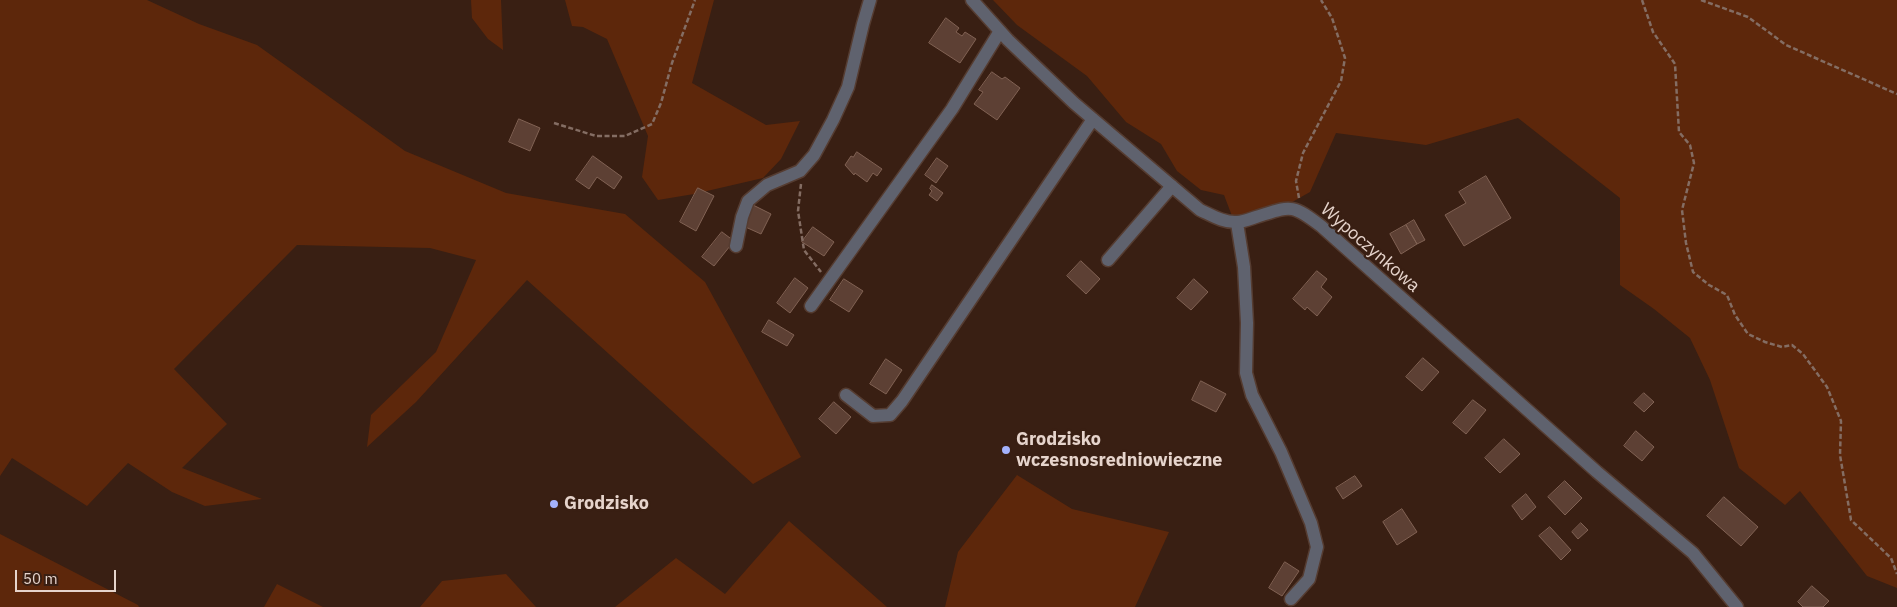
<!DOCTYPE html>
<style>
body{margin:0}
#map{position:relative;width:1897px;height:607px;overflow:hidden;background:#391f13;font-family:"IBM Plex Sans",sans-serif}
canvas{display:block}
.scale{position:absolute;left:15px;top:570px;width:101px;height:22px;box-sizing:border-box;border:2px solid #e6d4cc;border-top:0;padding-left:6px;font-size:15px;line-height:18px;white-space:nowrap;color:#e6d4cc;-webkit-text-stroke:4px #391f13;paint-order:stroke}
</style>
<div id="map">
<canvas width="1897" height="607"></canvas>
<div class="scale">50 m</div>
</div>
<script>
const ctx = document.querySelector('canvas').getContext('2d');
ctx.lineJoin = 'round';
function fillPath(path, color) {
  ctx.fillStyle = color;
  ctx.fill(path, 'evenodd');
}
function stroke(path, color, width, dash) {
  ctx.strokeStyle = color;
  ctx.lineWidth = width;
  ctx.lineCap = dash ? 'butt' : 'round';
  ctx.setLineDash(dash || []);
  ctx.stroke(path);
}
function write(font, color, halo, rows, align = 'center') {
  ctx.font = font + ' "IBM Plex Sans",sans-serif';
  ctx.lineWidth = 4.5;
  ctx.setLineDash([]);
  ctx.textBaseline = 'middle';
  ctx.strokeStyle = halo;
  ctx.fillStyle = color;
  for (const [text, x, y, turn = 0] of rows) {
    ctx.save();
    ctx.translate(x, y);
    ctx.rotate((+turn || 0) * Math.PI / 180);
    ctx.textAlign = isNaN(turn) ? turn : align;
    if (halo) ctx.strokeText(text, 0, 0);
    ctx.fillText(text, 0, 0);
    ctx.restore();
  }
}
const green = new Path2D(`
 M0 0H147L199 24 257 45 405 151 506 193 625 214 705 282 801 457 753 484 527 280 416 402 367 447 371 415 436 352 476 260 430 248 297 245 174 369 227 424 182 468 262 499 205 506 172 492 128 463 87 506 12 458 0 476Z
 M471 0H501L503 50 488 39 472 18Z
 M565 0H714L692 83 766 125 800 121 781 159 763 178 694 194 658 200 642 177 648 136 607 39 583 27 572 26Z
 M993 0H1897V588L1867 576 1800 491 1785 505 1739 468 1710 380 1690 338 1654 309 1620 285V198L1518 118 1426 145 1336 133 1310 192 1278 210 1259 217 1232 216 1224 195 1201 190 1177 171 1161 144 1126 122 1087 76 1017 25Z
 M1017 475 1072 509 1169 532 1135 607H945L958 552Z
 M789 521 887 607H615L676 558 725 594Z
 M0 534 138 605 139 607H0Z
 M506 574 536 607H420L442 581Z
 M277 584 323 607H264Z`);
const building = new Path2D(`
 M946 18 959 28 956 32 962 36 965 32 976 39 960 63 929 43Z
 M992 72 1002 79 1005 77 1020 88 997 120 974 104 983 92 979 90Z
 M519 119 540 128 530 151 509 142Z
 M857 152 882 169 877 176 873 173 867 182 855 173 854 175 845 165 851 156 853 157Z
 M593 156 622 177 614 189 597 177 589 189 576 180Z
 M937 158 948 166 936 183 925 175Z
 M1486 176 1511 218 1464 246 1445 215 1466 203 1459 192Z
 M932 185 943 193 937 201 929 195 932 191 930 189Z
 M698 188 714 196 696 231 680 222Z
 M751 204 771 214 761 234 741 225Z
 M1414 220 1425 240 1417 244 1406 225Z
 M1406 225 1417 244 1401 254 1390 234Z
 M813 227 834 242 824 256 802 242Z
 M722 232 734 241 714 266 702 257Z
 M1081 261 1100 279 1086 294 1067 276Z
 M1317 271 1327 279 1321 287 1332 297 1317 316 1307 307 1305 310 1293 299Z
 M795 278 808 288 790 313 777 303Z
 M844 279 863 291 849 312 830 300Z
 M1194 279 1208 292 1191 310 1177 298Z
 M769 320 794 335 787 346 762 332Z
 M1423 358 1439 372 1422 391 1406 377Z
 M886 359 902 370 886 394 870 384Z
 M1201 381 1226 394 1216 412 1192 400Z
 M1644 393 1654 402 1644 412 1634 403Z
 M1473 400 1486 410 1466 434 1453 423Z
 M834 402 851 417 836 434 819 419Z
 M1636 431 1654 447 1642 461 1624 446Z
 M1504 439 1520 454 1500 473 1485 458Z
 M1355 476 1362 486 1343 499 1336 488Z
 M1565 481 1582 498 1565 515 1548 497Z
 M1526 494 1536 507 1522 520 1512 506Z
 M1724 497 1758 527 1741 546 1707 516Z
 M1402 509 1417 532 1397 545 1383 522Z
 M1581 523 1588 530 1578 539 1572 532Z
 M1550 527 1571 550 1561 560 1539 536Z
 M1285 562 1299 571 1282 596 1269 588Z
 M1812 586 1829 601 1823 607H1803L1798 602Z`);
const path = new Path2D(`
 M1642 0 1653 32 1675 64 1679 132 1690 145 1694 163 1682 210 1686 243 1693 272 1709 285 1727 295 1735 315 1748 334 1765 342 1782 347 1792 345 1803 354 1827 387 1841 421 1840 455 1851 520 1891 558 1897 574
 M1701 0 1748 17 1786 45 1897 94
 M554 123 596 136H625L652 124 661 103 672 63 695 0
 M801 184 798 211 804 250 821 272
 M1299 198 1296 181 1303 153 1341 81 1345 58 1332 18 1321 0`);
const minor = new Path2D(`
 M972 0 1008 40 1074 103 1200 210C1211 215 1224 223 1237 222 1243 222 1250 219 1256 217 1291 206 1291 203 1321 226L1597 472 1693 553 1737 607
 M1237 223 1244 267 1247 323 1246 373 1252 395 1281 452 1311 523 1317 547 1309 579 1291 599
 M736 246 742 217 748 201 767 185 800 171 814 155 833 120 848 87 863 24 870 0
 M1108 260 1172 186
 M811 306 952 109 1000 31
 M846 395 873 416 890 415 902 401 1093 119`);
const markers = [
 [1006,450,5,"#a4b2fc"],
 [554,504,5,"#a4b2fc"]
];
const streetNames = [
 ["Wypoczynkowa",1370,248,41]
];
const poiNames = [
 ["Grodzisko",1016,440],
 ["wczesnosredniowieczne",1016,461],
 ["Grodzisko",564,504]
];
fillPath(green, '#5d270b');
fillPath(building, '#5d4034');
stroke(building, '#816254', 1);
stroke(minor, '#553c31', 15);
stroke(path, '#846d63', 2.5, [5, 2.5]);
stroke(minor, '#5f626e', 12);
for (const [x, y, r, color] of markers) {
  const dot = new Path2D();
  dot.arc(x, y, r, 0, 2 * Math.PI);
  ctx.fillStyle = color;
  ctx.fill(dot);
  stroke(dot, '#391f13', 2);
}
write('18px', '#e6d4cc', '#391f13', streetNames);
write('bold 18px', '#e6d4cc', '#391f13', poiNames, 'left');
</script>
